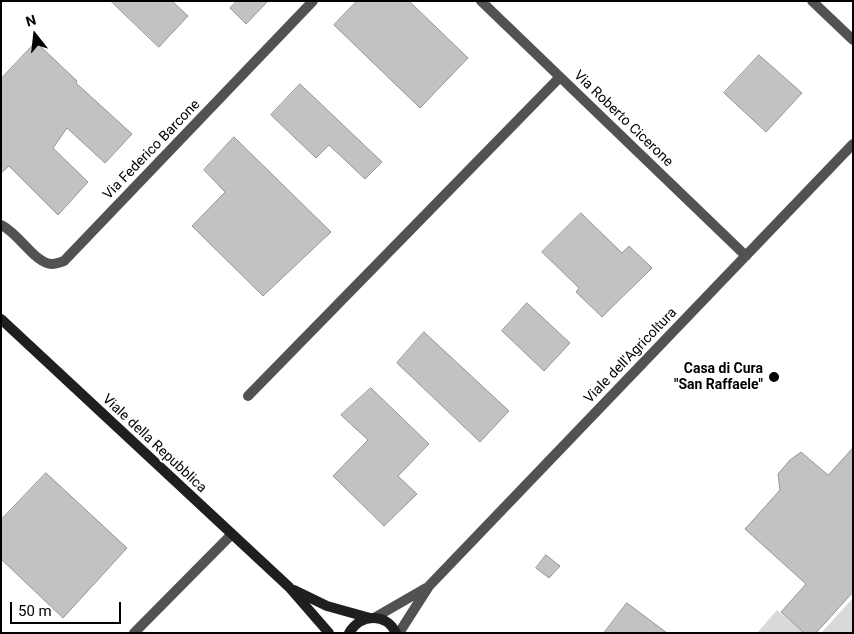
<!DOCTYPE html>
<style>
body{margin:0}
#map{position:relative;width:854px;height:634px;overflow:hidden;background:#fff;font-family:Roboto,sans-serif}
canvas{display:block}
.frame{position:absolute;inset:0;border:2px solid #000;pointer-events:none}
.north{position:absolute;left:10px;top:10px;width:50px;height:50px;-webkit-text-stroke:4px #fff;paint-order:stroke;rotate:344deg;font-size:14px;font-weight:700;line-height:20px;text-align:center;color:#000}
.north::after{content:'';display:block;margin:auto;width:18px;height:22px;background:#000;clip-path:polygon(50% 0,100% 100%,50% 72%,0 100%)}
.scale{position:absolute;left:10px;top:602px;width:111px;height:22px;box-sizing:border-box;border:2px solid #000;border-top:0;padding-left:6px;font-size:15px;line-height:18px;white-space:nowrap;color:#000;-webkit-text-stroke:4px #fff;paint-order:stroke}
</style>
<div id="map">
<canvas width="854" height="634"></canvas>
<div class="frame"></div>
<div class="north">N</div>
<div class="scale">50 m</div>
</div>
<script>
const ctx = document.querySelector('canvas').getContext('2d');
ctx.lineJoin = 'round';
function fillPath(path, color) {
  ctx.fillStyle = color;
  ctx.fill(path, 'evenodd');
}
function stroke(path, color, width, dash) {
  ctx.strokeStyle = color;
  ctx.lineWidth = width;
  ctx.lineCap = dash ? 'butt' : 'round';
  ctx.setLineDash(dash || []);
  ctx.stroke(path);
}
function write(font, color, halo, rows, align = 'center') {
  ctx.font = font + ' Roboto,sans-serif';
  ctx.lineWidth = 4;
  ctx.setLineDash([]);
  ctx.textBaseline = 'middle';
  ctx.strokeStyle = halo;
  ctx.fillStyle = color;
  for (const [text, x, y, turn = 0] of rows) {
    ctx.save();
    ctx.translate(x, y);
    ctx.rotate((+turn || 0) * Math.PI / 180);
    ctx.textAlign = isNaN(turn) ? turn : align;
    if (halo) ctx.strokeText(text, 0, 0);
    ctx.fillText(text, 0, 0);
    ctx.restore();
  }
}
const green = new Path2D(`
 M853 598V633H821Z
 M777 610 804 633H757Z`);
const building = new Path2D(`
 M111 1H172L188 16 159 47Z
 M237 1H268L246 24 230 8Z
 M357 1H409L468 58 420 108 334 25Z
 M36 42 77 81 76 83 132 134 105 163 67 128 53 148 88 182 58 215 9 166 1 173V79Z
 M759 55 802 93 766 132 724 93Z
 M300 84 382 162 365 179 329 145 316 158 271 115Z
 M234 137 331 232 263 296 192 226 225 192 204 170Z
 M581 213 622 253 629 246 652 268 602 317 576 292 579 288 542 252Z
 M527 303 570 343 544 371 502 331Z
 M424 332 509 411 480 442 397 363Z
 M371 388 429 444 398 476 417 494 384 526 333 476 368 440 341 415Z
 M853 448V592L816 633H804L781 612 806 584 745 529 780 490 778 474 790 460 801 452 828 475Z
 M46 473 127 548 63 618 1 559V520Z
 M546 555 560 566 549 578 536 568Z
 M627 603 667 633H604Z`);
const minor = new Path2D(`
 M481 1 746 256
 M812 1 853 40
 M1 225C18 232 35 264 52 264 56 264 61 262 64 261L313 1
 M248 396 560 77
 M374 618 426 588
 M134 633 231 535
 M399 633 429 586 853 144`);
const secondary = new Path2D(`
 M1 319 289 587 329 633
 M294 590 327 606 370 618
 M349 633C360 614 386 612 396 633`);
const markers = [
 [774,377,6,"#000"]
];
const streetNames = [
 ["Via Roberto Cicerone",623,119,44],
 ["Via Federico Barcone",152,150,-46],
 ["Viale dell'Agricoltura",631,356,-46],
 ["Viale della Repubblica",154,444,43]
];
const poiNames = [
 ["Casa di Cura",763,369],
 ["\"San Raffaele\"",763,385]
];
fillPath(green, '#d9d9d9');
fillPath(building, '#c2c2c2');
stroke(building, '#969696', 1);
stroke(minor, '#525252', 10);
stroke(secondary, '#1f1f1f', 10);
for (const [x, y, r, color] of markers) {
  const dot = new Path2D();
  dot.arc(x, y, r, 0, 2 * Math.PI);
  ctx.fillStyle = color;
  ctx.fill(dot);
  stroke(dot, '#fff', 2);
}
write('14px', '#000', '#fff', streetNames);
write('bold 14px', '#000', '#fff', poiNames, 'right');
</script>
